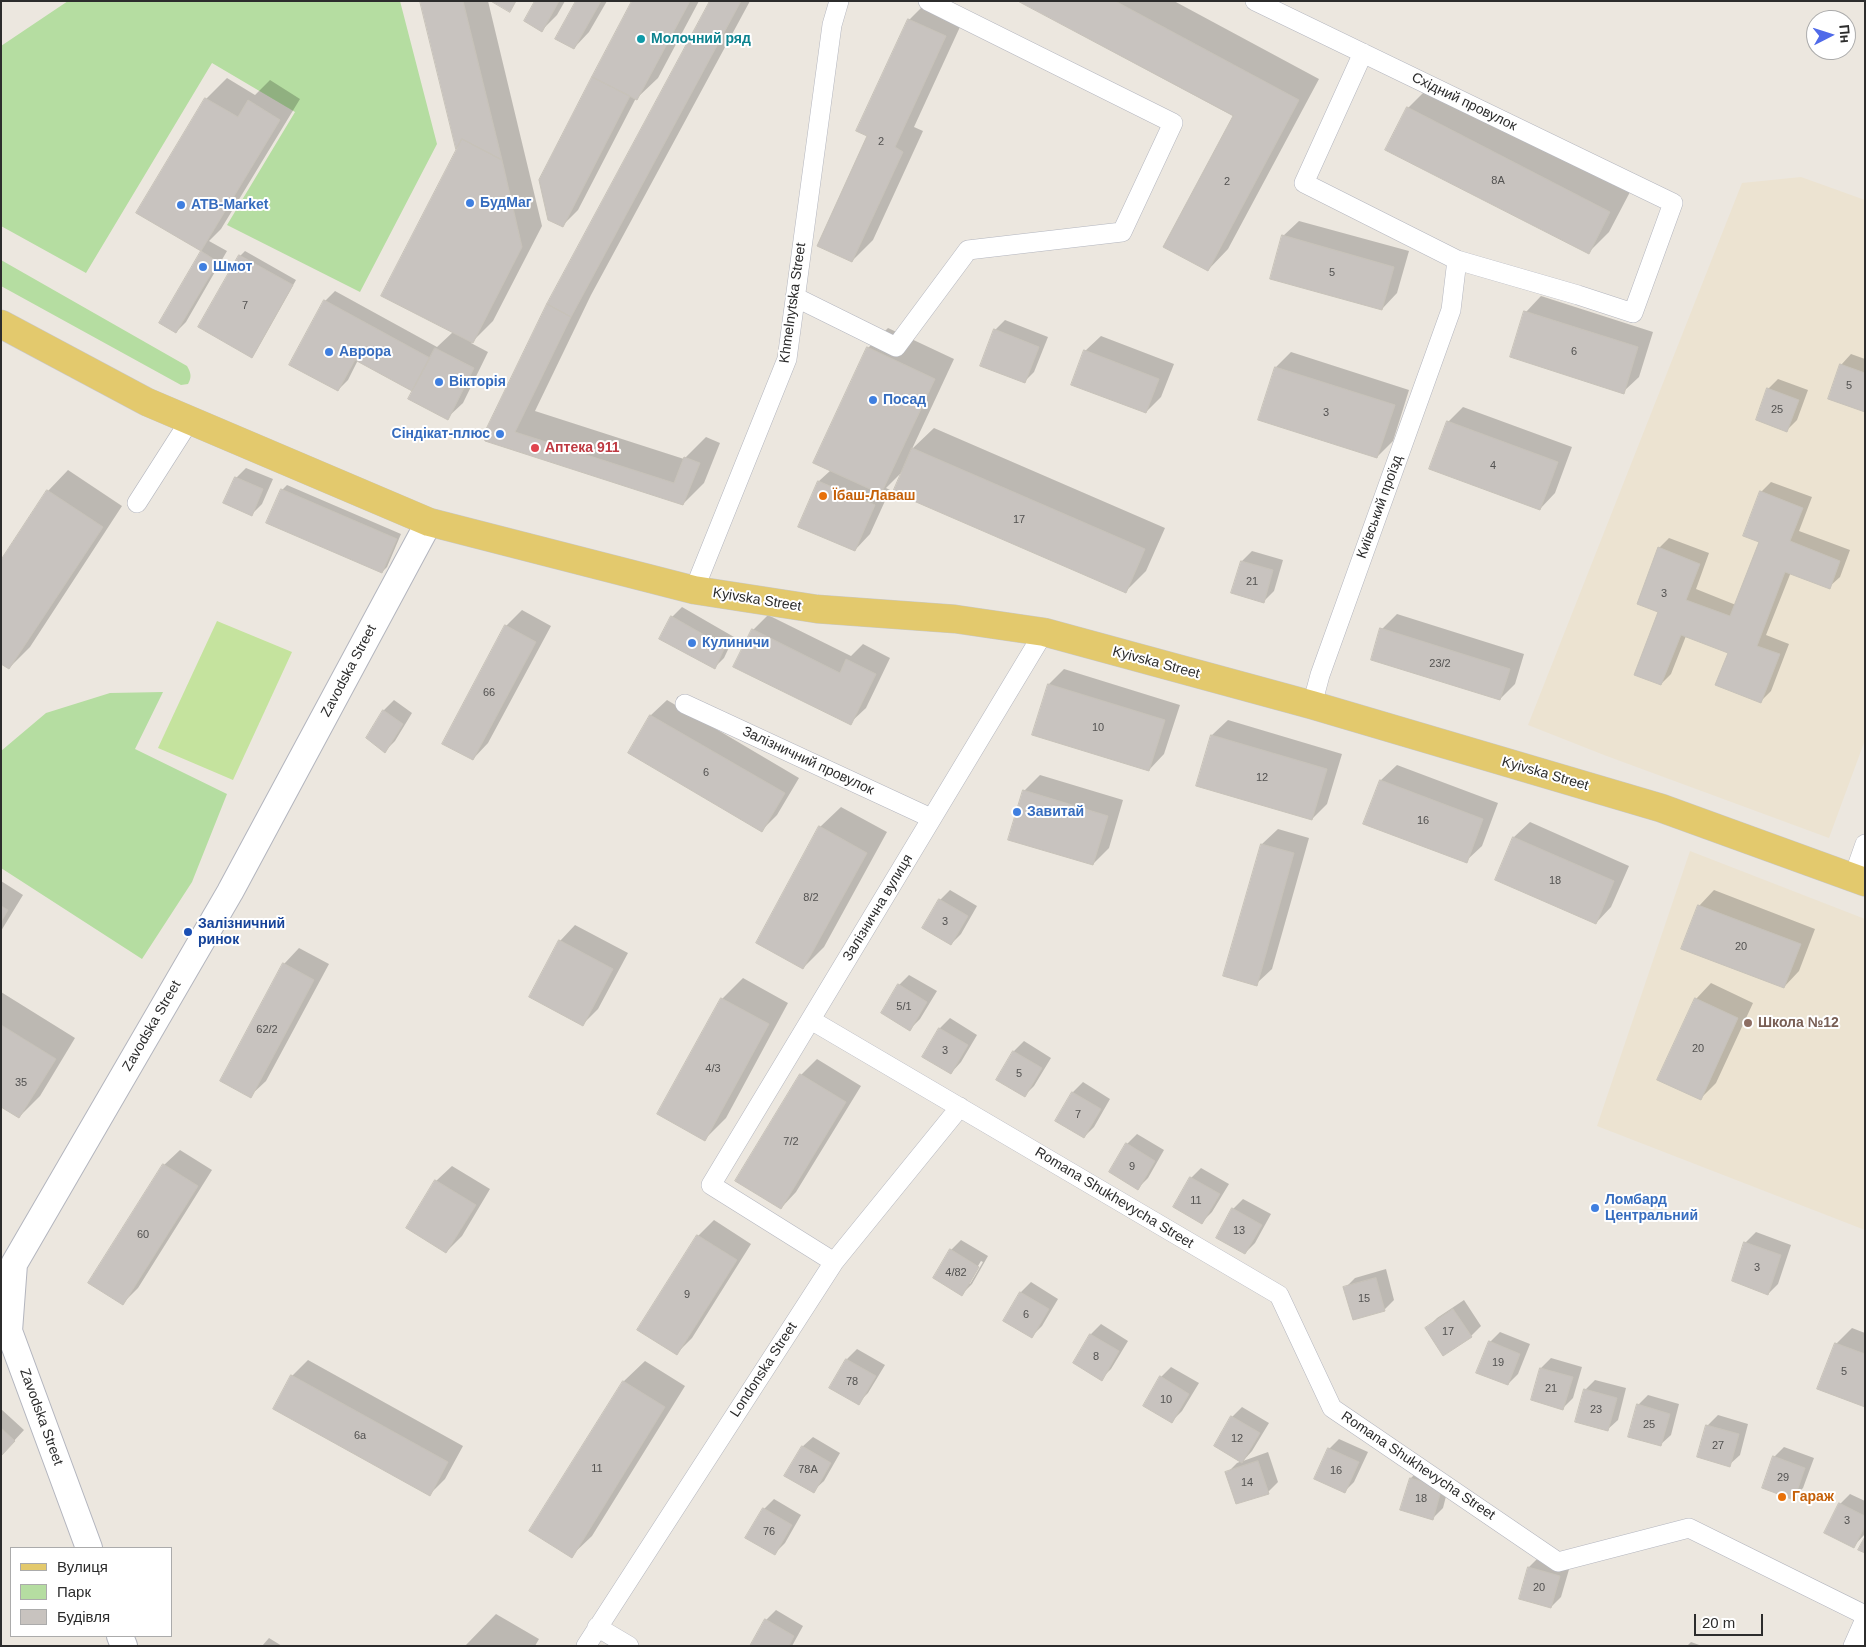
<!DOCTYPE html>
<meta charset="utf-8">
<style>
body{margin:0}
#map{position:relative;width:1866px;height:1647px;overflow:hidden;background:#ece7df;font-family:Helvetica,sans-serif}
canvas{display:block}
.frame{position:absolute;inset:0;border:2px solid #2c2c2c;pointer-events:none}
.legend{position:absolute;left:10px;top:1547px;width:162px;height:90px;box-sizing:border-box;background:#fff;border:1px solid #ababab;margin:0;padding:6px 9px;list-style:none;font-size:15px;color:#2c2c2c}
.legend li{display:flex;align-items:center;gap:10px;height:25px}
.legend b{width:25px;border:1px solid #ababab}
.north{position:absolute;left:1806px;top:10px;width:50px;height:50px;box-sizing:border-box;background:#fff;border:1px solid #ababab;border-radius:50%;rotate:85deg;font-size:14px;font-weight:700;line-height:20px;text-align:center;color:#2c2c2c}
.north::after{content:'';display:block;margin:auto;width:18px;height:22px;background:#506ae9;clip-path:polygon(50% 0,100% 100%,50% 72%,0 100%)}
.scale{position:absolute;left:1694px;top:1614px;width:69px;height:22px;box-sizing:border-box;border:2px solid #2c2c2c;border-top:0;padding-left:6px;font-size:15px;line-height:18px;white-space:nowrap;color:#2c2c2c;-webkit-text-stroke:4px #fff;paint-order:stroke}
</style>
<div id="map">
<canvas width="1866" height="1647"></canvas>
<div class="frame"></div>
<ul class="legend">
<li><b style="height:6px;background:#e3c96d"></b>Вулиця</li>
<li><b style="height:14px;background:#b5dda1"></b>Парк</li>
<li><b style="height:14px;background:#c8c3bf"></b>Будівля</li>
</ul>
<div class="north">Пн</div>
<div class="scale">20 m</div>
</div>
<script>
const ctx = document.querySelector('canvas').getContext('2d');
ctx.lineJoin = 'round';
function fillPath(path, color) {
  ctx.fillStyle = color;
  ctx.fill(path, 'evenodd');
}
function stroke(path, color, width, dash) {
  ctx.strokeStyle = color;
  ctx.lineWidth = width;
  ctx.lineCap = dash ? 'butt' : 'round';
  ctx.setLineDash(dash || []);
  ctx.stroke(path);
}
function write(font, color, halo, rows, align = 'center') {
  ctx.font = font + ' Helvetica,sans-serif';
  ctx.lineWidth = 4;
  ctx.setLineDash([]);
  ctx.textBaseline = 'middle';
  ctx.strokeStyle = halo;
  ctx.fillStyle = color;
  for (const [text, x, y, turn = 0] of rows) {
    ctx.save();
    ctx.translate(x, y);
    ctx.rotate((+turn || 0) * Math.PI / 180);
    ctx.textAlign = isNaN(turn) ? turn : align;
    if (halo) ctx.strokeText(text, 0, 0);
    ctx.fillText(text, 0, 0);
    ctx.restore();
  }
}
const education = new Path2D(`
 M1801 177 1865 200V740L1829 838 1604 755 1528 725 1742 183Z
 M1690 851 1865 919V1230L1597 1126Z`);
const green = new Path2D(`
 M68 1H400L437 144 360 292 227 225 295 112 212 63 86 273 1 226V46Z
 M1 260 187 366C191 373 192 377 188 384L181 385 1 286Z
 M163 692 135 749 227 794 192 882 142 959 1 868V751L46 713 110 693Z`);
const pitch = new Path2D(`
 M217 621 292 652 233 780 158 748Z`);
const shadow = new Path2D(`
 M421 1H488L542 226 493 321 471 343 488 352 463 403 447 418 414 391 358 360 348 380 338 390 325 301 335 291 437 347 453 332 458 149Z
 M537 1H565L557 15 542 30Z
 M578 1H607L589 32 574 48Z
 M634 1H699L658 78 637 98H636L578 210 563 225Z
 M712 1H750L591 295 535 411 684 459 706 437 720 443 704 483 683 504 486 440Z
 M928 1 965 16 914 127 923 131 873 240 852 261 868 135 909 20Z
 M1021 1H1174L1319 79 1228 249 1208 270 1235 116Z
 M227 78 255 95 270 80 300 99 221 229 209 241 227 251 186 322 176 332 161 323 202 251 138 212 206 99Z
 M1429 87 1630 192 1609 232 1588 253 1408 108Z
 M1299 221 1409 251 1397 293 1382 309 1283 236Z
 M245 251 296 280 256 351 252 356 240 256Z
 M1541 296 1653 332 1639 377 1623 392 1526 312Z
 M1005 320 1048 337 1034 372 1024 382 995 330Z
 M888 328 954 359 912 449 934 428 1165 528 1146 571 1126 591 904 470 886 488 890 490 870 534 855 550 819 481 831 470 868 348Z
 M1101 336 1174 364 1161 397 1146 412 1085 351Z
 M1291 352 1409 390 1393 441 1377 457 1276 367Z
 M1851 354 1865 359V411L1841 365Z
 M1778 379 1808 390 1797 420 1787 430 1768 389Z
 M1463 407 1572 447 1555 493 1540 509 1448 422Z
 M246 468 273 479 262 504 252 514 236 478Z
 M68 470 122 506 30 647 9 668 48 491Z
 M1771 482 1812 497 1799 531 1850 550 1840 577 1829 587 1791 572 1766 635 1789 644 1771 691 1761 701 1729 652 1686 636 1671 674 1661 684 1659 548 1669 538 1709 553 1696 589 1736 605 1760 542 1761 492Z
 M287 485 401 534 387 567 382 572 282 490Z
 M1252 551 1283 560 1274 591 1264 601 1242 561Z
 M682 607 734 637 724 658 714 668 672 617Z
 M522 610 551 626 488 743 473 759 506 626Z
 M1397 614 1524 654 1515 684 1500 699 1382 629Z
 M768 615 851 656 863 644 890 658 866 708 850 723 753 630Z
 M1064 669 1180 705 1164 754 1149 770 1049 684Z
 M394 700 412 713 395 741 385 751 368 738 384 710Z
 M667 700 799 778 777 815 762 830 629 753 651 715Z
 M1228 720 1342 754 1327 804 1312 819 1198 785 1212 735Z
 M1397 765 1498 803 1482 846 1466 861 1365 823 1381 780Z
 M1040 775 1123 800 1109 848 1093 864 1024 791Z
 M841 807 887 832 824 947 803 968 820 827Z
 M1530 822 1629 866 1611 907 1596 923 1496 879 1514 837Z
 M1278 829 1309 838 1272 969 1256 984 1225 976 1262 844Z
 M1 881 23 895 1 931Z
 M950 890 977 906 961 934 951 944 940 900Z
 M1714 890 1815 929 1799 971 1784 987 1699 906Z
 M575 925 628 953 598 1009 582 1025 560 941Z
 M299 948 329 964 266 1081 250 1096 284 964Z
 M909 975 937 991 920 1019 910 1029 899 985Z
 M743 978 788 1003 726 1118 705 1139 722 999Z
 M1711 983 1753 1003 1716 1083 1701 1098 1696 999Z
 M1 992 75 1038 40 1096 19 1117 1 1106Z
 M950 1018 977 1035 961 1062 951 1073 924 1056 940 1028Z
 M1024 1041 1051 1058 1034 1086 1024 1096 997 1079 1014 1051Z
 M817 1059 861 1086 796 1192 781 1208 737 1181 801 1075Z
 M1083 1082 1110 1099 1094 1127 1084 1137 1057 1120 1073 1092Z
 M1137 1134 1164 1150 1148 1178 1138 1188 1127 1144Z
 M180 1150 212 1170 138 1288 123 1303 164 1165Z
 M452 1166 490 1189 462 1236 446 1252 436 1181Z
 M1201 1168 1229 1184 1212 1212 1202 1222 1191 1178Z
 M1243 1199 1271 1214 1255 1243 1245 1253 1233 1209Z
 M714 1220 751 1244 692 1338 677 1353 698 1236Z
 M1756 1232 1791 1245 1778 1284 1768 1294 1734 1281 1746 1242Z
 M961 1240 988 1256 972 1284 962 1294 951 1250ZM981 1261 983 1262 970 1284H967Z
 M1386 1269 1394 1300 1384 1310 1345 1288 1355 1278Z
 M1031 1282 1058 1299 1042 1326 1032 1336 1005 1320 1021 1292Z
 M1464 1300 1481 1326 1471 1336 1427 1328 1437 1318Z
 M1101 1324 1128 1341 1111 1369 1101 1379 1074 1362 1091 1334Z
 M1852 1328 1865 1333V1406L1836 1344Z
 M1500 1332 1530 1344 1518 1374 1508 1384 1490 1342Z
 M857 1349 885 1365 868 1393 858 1403 831 1387 847 1359Z
 M1551 1358 1582 1367 1573 1398 1563 1408 1541 1368Z
 M308 1360 463 1446 445 1479 429 1495 292 1376Z
 M645 1361 685 1386 592 1536 571 1556 531 1531 624 1381Z
 M1171 1367 1199 1383 1182 1411 1172 1421 1161 1377Z
 M1595 1380 1626 1388 1618 1420 1607 1430 1585 1390Z
 M1648 1395 1679 1404 1671 1435 1660 1445 1638 1405Z
 M1242 1407 1269 1423 1252 1451 1243 1461 1268 1452 1278 1482 1268 1492 1227 1473 1237 1463 1242 1461 1232 1417Z
 M1 1409 24 1430 1 1455Z
 M1718 1415 1748 1424 1740 1455 1729 1465 1699 1456 1708 1425Z
 M813 1437 840 1453 824 1481 813 1491 802 1447Z
 M1339 1439 1368 1452 1354 1482 1344 1492 1329 1449Z
 M1784 1447 1814 1458 1803 1488 1793 1498 1774 1457Z
 M1421 1468 1451 1477 1443 1508 1433 1518 1411 1478Z
 M1850 1494 1865 1501V1534L1853 1547 1840 1504Z
 M774 1499 801 1515 785 1543 775 1553 764 1509Z
 M1539 1557 1570 1566 1561 1597 1551 1607 1529 1567Z
 M776 1610 803 1626 792 1646H751L766 1620Z
 M496 1614 539 1639 535 1646H465Z
 M269 1638 282 1646H262Z
 M1691 1642 1702 1646H1687Z`);
const building = new Path2D(`
 M420 1H463L502 160 462 139 456 149Z
 M491 1H516L510 12Z
 M535 1H559L542 32 524 21Z
 M576 1H601L574 49 555 39Z
 M632 1H690L637 100 592 77Z
 M710 1H741L571 317 547 304Z
 M1018 1H1115L1299 100 1208 271 1163 247 1233 116Z
 M908 19 946 36 895 147 903 152 852 262 817 246 867 136 856 131Z
 M592 77 630 96 563 227 548 220 539 180Z
 M205 98 238 117 248 100 280 120 201 251 136 213Z
 M1407 107 1610 212 1589 254 1385 150Z
 M462 139 502 160 522 247 473 343 381 296Z
 M1282 235 1394 267 1382 310 1270 279Z
 M201 251 218 262 176 333 159 323Z
 M239 255 293 285 252 358 198 327Z
 M324 300 430 358 412 391 355 360 338 391 289 365Z
 M547 304 571 317 515 432 674 483 684 457 700 463 683 505 485 441 483 436Z
 M1524 311 1638 347 1624 394 1510 357Z
 M994 329 1039 347 1025 383 980 366Z
 M867 347 935 379 881 494 813 463Z
 M435 348 474 368 448 420 408 399Z
 M1084 350 1159 379 1146 413 1071 385Z
 M1840 364 1865 373V412L1828 399Z
 M1275 367 1395 405 1377 458 1258 420Z
 M1767 388 1799 400 1787 432 1756 420Z
 M1447 421 1558 462 1540 510 1429 469Z
 M912 448 1145 549 1126 593 893 492Z
 M235 477 263 489 252 516 223 503Z
 M818 481 875 505 855 551 798 527Z
 M281 489 397 539 382 573 266 523Z
 M47 490 103 527 9 669 1 664V560Z
 M1760 491 1803 508 1790 541 1840 561 1830 589 1785 572 1757 646 1780 654 1761 703 1715 685 1728 653 1681 635 1661 685 1634 675 1658 612 1637 604 1658 547 1700 564 1686 600 1730 616 1759 542 1743 536Z
 M1241 561 1273 570 1264 603 1231 593Z
 M671 616 725 647 715 669 659 639Z
 M505 625 536 642 473 760 442 744Z
 M1380 628 1510 669 1500 700 1371 660Z
 M752 629 840 673 846 659 876 674 851 725 733 667Z
 M1048 684 1165 720 1149 771 1032 735Z
 M383 710 403 724 385 753 366 738Z
 M650 715 785 793 762 832 628 753Z
 M1211 735 1327 769 1312 820 1196 786Z
 M1380 780 1483 819 1467 863 1363 824Z
 M1023 790 1108 816 1093 865 1008 840Z
 M819 826 867 853 803 969 756 943Z
 M1513 837 1614 881 1596 924 1495 880Z
 M1261 844 1294 853 1257 986 1223 976Z
 M939 899 968 916 951 945 922 928Z
 M1698 905 1801 944 1784 988 1681 949Z
 M1 906 8 910 1 922Z
 M559 940 613 969 583 1026 529 997Z
 M283 963 314 980 251 1098 220 1081Z
 M898 984 927 1002 910 1031 881 1013Z
 M721 998 769 1024 705 1141 657 1114Z
 M1695 998 1738 1018 1701 1100 1657 1080Z
 M1 1025 56 1059 19 1118 1 1107Z
 M939 1028 968 1045 951 1074 922 1057Z
 M1013 1051 1042 1068 1025 1097 996 1080Z
 M800 1074 846 1102 781 1209 735 1181Z
 M1072 1092 1101 1109 1084 1138 1055 1121Z
 M1126 1143 1155 1161 1138 1190 1109 1172Z
 M163 1164 198 1186 123 1305 88 1283Z
 M1190 1177 1220 1194 1202 1224 1173 1207Z
 M435 1180 476 1205 446 1253 406 1228Z
 M1232 1208 1262 1225 1245 1254 1216 1238Z
 M697 1235 737 1260 677 1355 637 1330Z
 M1744 1242 1781 1255 1768 1295 1732 1281Z
 M950 1249 979 1267 962 1296 933 1278Z
 M1376 1278 1385 1311 1353 1320 1343 1287Z
 M1020 1292 1049 1309 1032 1338 1003 1321Z
 M1453 1309 1472 1337 1443 1356 1425 1328Z
 M1090 1334 1119 1351 1102 1381 1073 1363Z
 M1489 1341 1520 1354 1508 1385 1476 1373Z
 M1835 1343 1865 1354V1407L1817 1389Z
 M846 1359 876 1376 859 1405 829 1388Z
 M1540 1368 1573 1377 1563 1410 1531 1400Z
 M291 1375 448 1462 430 1496 273 1409Z
 M1160 1376 1189 1394 1172 1423 1143 1406Z
 M623 1381 665 1407 572 1558 529 1531Z
 M1584 1389 1617 1398 1608 1431 1575 1422Z
 M1637 1404 1670 1414 1661 1446 1628 1437Z
 M1231 1416 1260 1433 1242 1463 1214 1446Z
 M1706 1425 1739 1434 1730 1467 1697 1457Z
 M1 1428 15 1441 1 1456Z
 M802 1446 831 1463 814 1493 784 1476Z
 M1328 1448 1359 1462 1345 1493 1314 1479Z
 M1773 1456 1805 1468 1794 1500 1762 1488Z
 M1258 1461 1269 1494 1236 1504 1225 1472Z
 M1410 1478 1442 1487 1433 1520 1400 1510Z
 M1839 1503 1865 1516V1526L1854 1548 1824 1533Z
 M763 1508 792 1525 775 1555 745 1538Z
 M1865 1537V1553L1858 1550Z
 M1528 1567 1560 1576 1551 1608 1519 1599Z
 M765 1619 794 1636 789 1646H750Z`);
const street = new Path2D(`
 M1255 1 1673 203 1633 313 1578 295 1457 260
 M795 297 896 347 968 250 1122 232 1173 123 928 1
 M137 503 190 420
 M694 590 787 359 832 25 839 1
 M685 704 931 818
 M1312 705 1320 675 1451 310 1457 260 1304 183 1363 53
 M1853 878 1865 844
 M811 1020 1279 1295 1332 1408 1558 1562 1689 1528 1865 1615
 M834 1262 711 1185 1044 632
 M597 1627 629 1646
 M586 1646 834 1262 960 1107
 M1853 1646 1865 1619`);
const secondary = new Path2D(`
 M89 1548 9 1331 14 1264 230 892 429 522
 M120 1636 124 1646`);
const primary = new Path2D(`
 M1 324 147 402 429 522 694 590 817 609 955 619 1044 632 1312 705 1661 808 1865 882`);
const markers = [
 [641,39,5,"#0f9aa8"],
 [470,203,5,"#3f7fe0"],
 [181,205,5,"#3f7fe0"],
 [203,267,5,"#3f7fe0"],
 [329,352,5,"#3f7fe0"],
 [439,382,5,"#3f7fe0"],
 [873,400,5,"#3f7fe0"],
 [500,434,5,"#3f7fe0"],
 [535,448,5,"#e0444e"],
 [823,496,5,"#e8710a"],
 [692,643,5,"#3f7fe0"],
 [1017,812,5,"#3f7fe0"],
 [188,932,5,"#1a4fb4"],
 [1748,1023,5,"#8d6e63"],
 [1595,1208,5,"#3f7fe0"],
 [1782,1497,5,"#e8710a"]
];
const numberNames = [
 ["2",881,142],
 ["8А",1498,181],
 ["2",1227,182],
 ["5",1332,273],
 ["7",245,306],
 ["6",1574,352],
 ["5",1849,386],
 ["25",1777,410],
 ["3",1326,413],
 ["4",1493,466],
 ["17",1019,520],
 ["21",1252,582],
 ["3",1664,594],
 ["23/2",1440,664],
 ["66",489,693],
 ["10",1098,728],
 ["6",706,773],
 ["12",1262,778],
 ["16",1423,821],
 ["18",1555,881],
 ["8/2",811,898],
 ["3",945,922],
 ["20",1741,947],
 ["5/1",904,1007],
 ["62/2",267,1030],
 ["20",1698,1049],
 ["3",945,1051],
 ["4/3",713,1069],
 ["5",1019,1074],
 ["35",21,1083],
 ["7",1078,1115],
 ["7/2",791,1142],
 ["9",1132,1167],
 ["11",1196,1201],
 ["13",1239,1231],
 ["60",143,1235],
 ["3",1757,1268],
 ["4/82",956,1273],
 ["9",687,1295],
 ["15",1364,1299],
 ["6",1026,1315],
 ["17",1448,1332],
 ["8",1096,1357],
 ["19",1498,1363],
 ["5",1844,1372],
 ["78",852,1382],
 ["21",1551,1389],
 ["10",1166,1400],
 ["23",1596,1410],
 ["25",1649,1425],
 ["6а",360,1436],
 ["12",1237,1439],
 ["27",1718,1446],
 ["11",597,1469],
 ["78А",808,1470],
 ["16",1336,1471],
 ["29",1783,1478],
 ["14",1247,1483],
 ["18",1421,1499],
 ["3",1847,1521],
 ["76",769,1532],
 ["20",1539,1588]
];
const cultureNames = [
 ["Молочний ряд",651,39]
];
const streetNames = [
 ["Східний провулок",1464,102,26],
 ["Khmelnytska Street",793,303,-82],
 ["Київський проїзд",1380,507,-70],
 ["Kyivska Street",757,600,9],
 ["Kyivska Street",1156,663,15],
 ["Zavodska Street",349,671,-62],
 ["Залізничний провулок",808,761,25],
 ["Kyivska Street",1545,774,16],
 ["Залізнична вулиця",878,908,-59],
 ["Zavodska Street",152,1026,-60],
 ["Romana Shukhevycha Street",1114,1198,31],
 ["Londonska Street",764,1370,-57],
 ["Zavodska Street",41,1417,70],
 ["Romana Shukhevycha Street",1418,1466,34]
];
const shopNames = [
 ["БудМаг",480,203],
 ["ATB-Market",191,205],
 ["Шмот",213,267],
 ["Аврора",339,352],
 ["Вікторія",449,382],
 ["Посад",883,400],
 ["Сіндікат-плюс",490,434,"right"],
 ["Кулиничи",702,643],
 ["Завитай",1027,812],
 ["Ломбард",1605,1200],
 ["Центральний",1605,1216]
];
const healthNames = [
 ["Аптека 911",545,448]
];
const foodNames = [
 ["Їбаш-Лаваш",833,496],
 ["Гараж",1792,1497]
];
const transitNames = [
 ["Залізничний",198,924],
 ["ринок",198,940]
];
const educationNames = [
 ["Школа №12",1758,1023]
];
fillPath(education, '#ece3d1');
fillPath(green, '#b5dda1');
fillPath(pitch, '#c5e39e');
fillPath(shadow, '#0003');
fillPath(building, '#c8c3bf');
stroke(building, '#c7c2b9', 1);
stroke(street, '#b3b5be', 20);
stroke(secondary, '#b3b5be', 28);
stroke(primary, '#c8c8c8', 29);
stroke(street, '#fff', 19);
stroke(secondary, '#fff', 26);
stroke(primary, '#e3c96d', 28);
for (const [x, y, r, color] of markers) {
  const dot = new Path2D();
  dot.arc(x, y, r, 0, 2 * Math.PI);
  ctx.fillStyle = color;
  ctx.fill(dot);
  stroke(dot, '#fff', 2);
}
write('11px', '#535251', null, numberNames);
write('bold 14px', '#0d838f', '#fff', cultureNames, 'left');
write('14px', '#2c2c2c', '#fff', streetNames);
write('bold 14px', '#366cbe', '#fff', shopNames, 'left');
write('bold 14px', '#be3a42', '#fff', healthNames, 'left');
write('bold 14px', '#c56008', '#fff', foodNames, 'left');
write('bold 14px', '#164399', '#fff', transitNames, 'left');
write('bold 14px', '#785e54', '#fff', educationNames, 'left');
</script>
